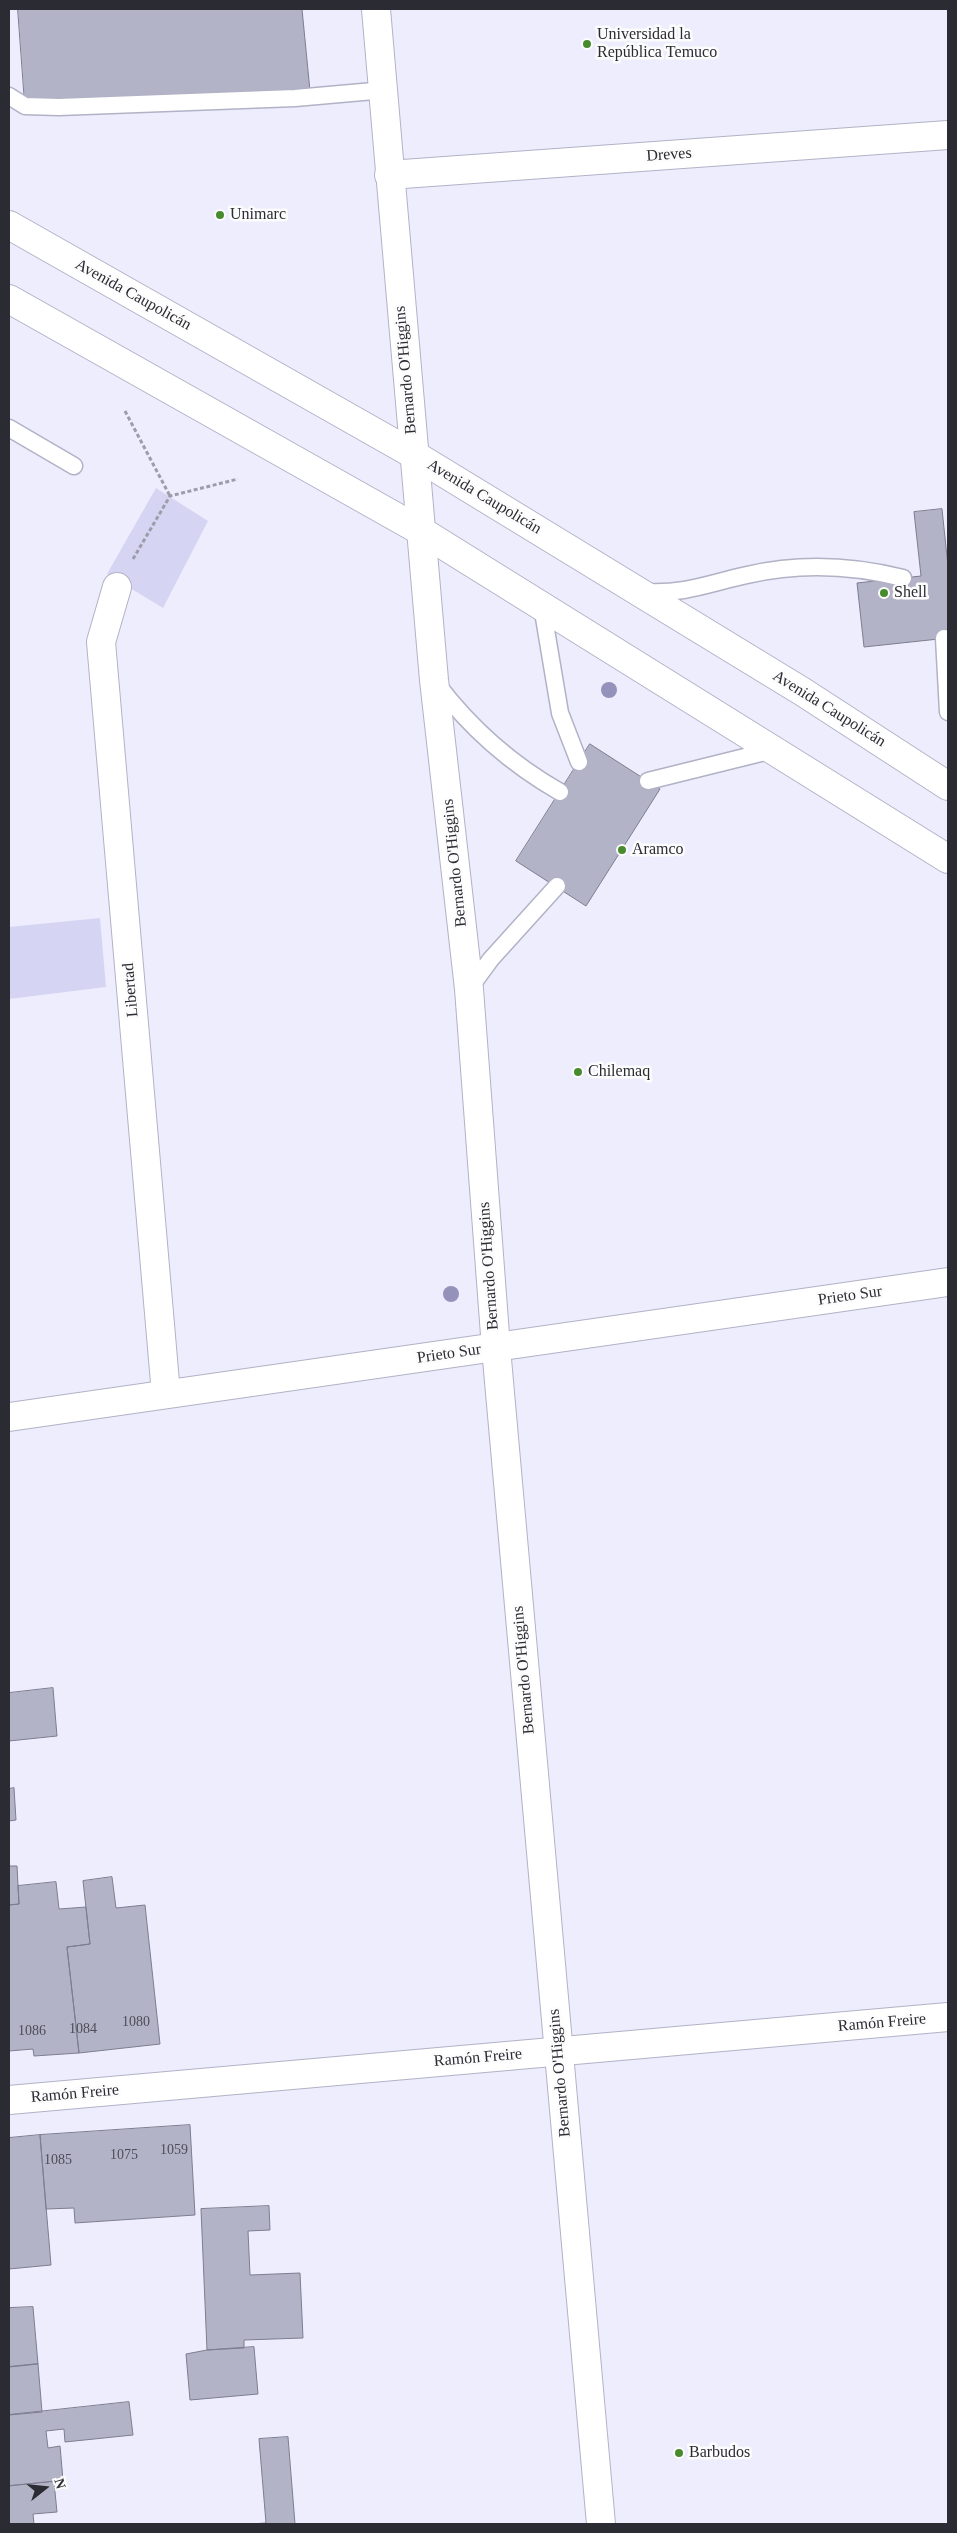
<!DOCTYPE html>
<meta charset="utf-8">
<style>
body{margin:0}
#map{position:relative;width:957px;height:2533px;overflow:hidden;background:#ededfe;font-family:"Times New Roman",serif}
canvas{display:block}
.frame{position:absolute;inset:0;border:10px solid #2b2b33;pointer-events:none}
.north{position:absolute;left:20px;top:2463px;width:50px;height:50px;-webkit-text-stroke:4px #fcfcfc;paint-order:stroke;rotate:74deg;font-size:14px;font-weight:700;line-height:20px;text-align:center;color:#2b2b33}
.north::after{content:'';display:block;margin:auto;width:18px;height:22px;background:#2b2b33;clip-path:polygon(50% 0,100% 100%,50% 72%,0 100%)}
</style>
<div id="map">
<canvas width="957" height="2533"></canvas>
<div class="frame"></div>
<div class="north">N</div>
</div>
<script>
const ctx = document.querySelector('canvas').getContext('2d');
ctx.lineJoin = 'round';
function fillPath(path, color) {
  ctx.fillStyle = color;
  ctx.fill(path, 'evenodd');
}
function stroke(path, color, width, dash) {
  ctx.strokeStyle = color;
  ctx.lineWidth = width;
  ctx.lineCap = dash ? 'butt' : 'round';
  ctx.setLineDash(dash || []);
  ctx.stroke(path);
}
function write(font, color, halo, rows, align = 'center') {
  ctx.font = font + ' "Times New Roman",serif';
  ctx.lineWidth = 5;
  ctx.setLineDash([]);
  ctx.textBaseline = 'middle';
  ctx.strokeStyle = halo;
  ctx.fillStyle = color;
  for (const [text, x, y, turn = 0] of rows) {
    ctx.save();
    ctx.translate(x, y);
    ctx.rotate((+turn || 0) * Math.PI / 180);
    ctx.textAlign = isNaN(turn) ? turn : align;
    if (halo) ctx.strokeText(text, 0, 0);
    ctx.fillText(text, 0, 0);
    ctx.restore();
  }
}
const green = new Path2D(`
 M156 488 208 521 163 608 107 574Z
 M100 918 106 987 9 999V927Z`);
const building = new Path2D(`
 M18 9H302L310 91 25 104Z
 M942 509 948 566V638L864 647 857 583 921 576 914 512Z
 M590 744 660 789 586 906 516 861Z
 M53 1688 57 1736 9 1741V1693Z
 M14 1788 16 1820 9 1821V1789Z
 M9 1866H17L19 1904 9 1905Z
 M112 1877 116 1908 145 1905 160 2044 79 2053 67 1947 90 1944 83 1881Z
 M56 1882 59 1909 86 1907 90 1944 67 1947 79 2053 34 2056 33 2049 9 2051V1905L19 1904 18 1886Z
 M190 2125 195 2215 75 2223 74 2208 46 2209 40 2135Z
 M40 2135 51 2265 9 2269V2138Z
 M269 2206 270 2230 248 2231 250 2275 300 2273 303 2338 244 2340V2348L207 2350 201 2209Z
 M33 2307 38 2364 9 2367V2308Z
 M254 2347 258 2394 190 2400 186 2354 207 2350Z
 M38 2364 42 2412 9 2415V2367Z
 M129 2402 133 2435 65 2442 64 2429 46 2431 48 2448 60 2446 63 2480 9 2486V2415Z
 M288 2437 295 2524H250L266 2523 259 2439Z
 M54 2482 57 2512 33 2514 34 2524H9V2486Z`);
const path = new Path2D(`
 M125 411 170 496
 M133 559 170 496 238 479`);
const service = new Path2D(`
 M9 96 25 106 59 107 295 98 385 90
 M9 428 74 466
 M646 592C686 594 710 583 747 575 799 563 851 565 903 578
 M542 606 560 713 579 762
 M944 638 948 712
 M437 684C471 729 511 764 560 792
 M648 781 773 750
 M469 989 491 959 557 886`);
const minor = new Path2D(`
 M389 175 948 135
 M117 587 101 642 166 1394
 M9 1417 948 1282
 M9 2100 948 2017`);
const secondary = new Path2D(`
 M376 9 434 680 469 989 496 1348 601 2524`);
const primary = new Path2D(`
 M9 225 413 454 803 692 948 786
 M9 299 421 531 948 859`);
const trees = [
 [609,690],
 [451,1294]
];
const markers = [
 [587,44,5,"#478b2e"],
 [220,215,5,"#478b2e"],
 [884,593,5,"#478b2e"],
 [622,850,5,"#478b2e"],
 [578,1072,5,"#478b2e"],
 [679,2453,5,"#478b2e"]
];
const numberNames = [
 ["1080",136,2022],
 ["1084",83,2029],
 ["1086",32,2031],
 ["1059",174,2150],
 ["1075",124,2155],
 ["1085",58,2160]
];
const poiNames = [
 ["Universidad la",597,35],
 ["República Temuco",597,53],
 ["Unimarc",230,215],
 ["Shell",894,593],
 ["Aramco",632,850],
 ["Chilemaq",588,1072],
 ["Barbudos",689,2453]
];
const streetNames = [
 ["Dreves",669,155,-4],
 ["Avenida Caupolicán",133,295,29],
 ["Bernardo O'Higgins",406,370,-95],
 ["Avenida Caupolicán",484,497,31],
 ["Avenida Caupolicán",829,709,32],
 ["Bernardo O'Higgins",455,863,-96],
 ["Libertad",131,990,-95],
 ["Bernardo O'Higgins",489,1266,-94],
 ["Prieto Sur",850,1296,-8],
 ["Prieto Sur",449,1354,-8],
 ["Bernardo O'Higgins",524,1670,-95],
 ["Ramón Freire",882,2023,-5],
 ["Ramón Freire",478,2058,-5],
 ["Bernardo O'Higgins",560,2073,-95],
 ["Ramón Freire",75,2094,-5]
];
fillPath(green, '#d5d5f3');
fillPath(building, '#b3b3c8');
stroke(building, '#7d7d90', 1);
stroke(service, '#b2b2c6', 19);
stroke(minor, '#b2b2c6', 30);
stroke(secondary, '#b2b2c6', 30);
stroke(primary, '#b2b2c6', 30);
stroke(path, '#9d9daa', 3, [4, 2.5]);
stroke(service, '#fff', 16);
stroke(minor, '#fff', 28);
stroke(secondary, '#fff', 28);
stroke(primary, '#fff', 28);
ctx.fillStyle = '#9491ba';
for (const [x, y] of trees) {
  ctx.beginPath();
  ctx.arc(x, y, 8, 0, 2 * Math.PI);
  ctx.fill();
}
for (const [x, y, r, color] of markers) {
  const dot = new Path2D();
  dot.arc(x, y, r, 0, 2 * Math.PI);
  ctx.fillStyle = color;
  ctx.fill(dot);
  stroke(dot, '#fcfcfc', 2);
}
write('14px', '#4d4d58', null, numberNames);
write('16px', '#2b2b33', '#fcfcfc', poiNames, 'left');
write('16px', '#2b2b33', '#fcfcfc', streetNames);
</script>
